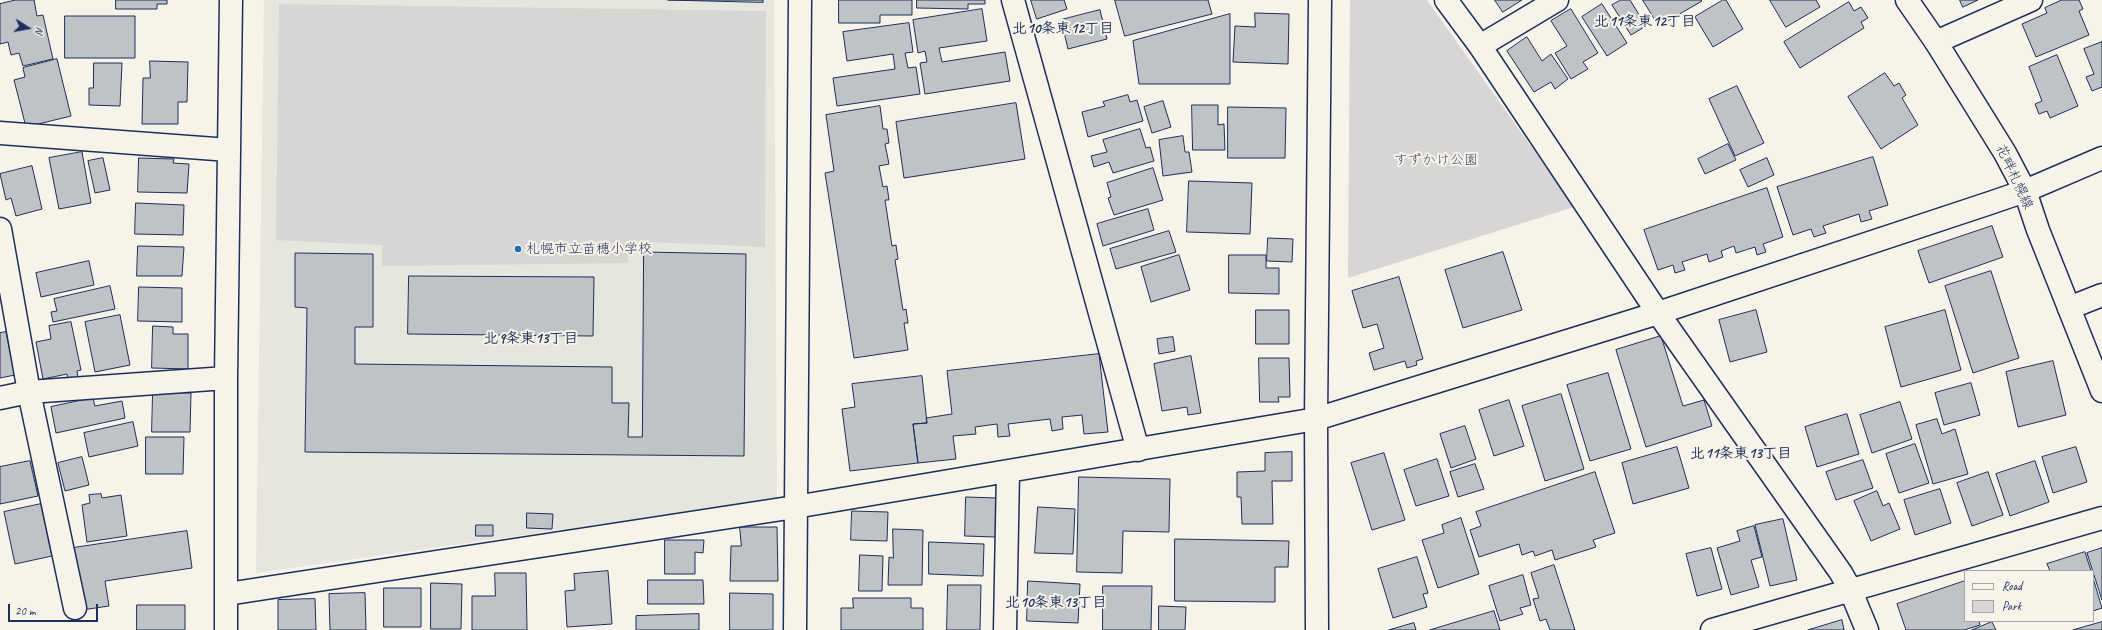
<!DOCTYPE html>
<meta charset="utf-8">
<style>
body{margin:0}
#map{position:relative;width:2102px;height:630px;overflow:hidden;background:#f7f3e8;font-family:Caveat,sans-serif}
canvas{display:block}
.legend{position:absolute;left:1964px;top:570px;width:130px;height:52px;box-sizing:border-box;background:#f7f3e8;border:1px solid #9fa5b1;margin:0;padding:5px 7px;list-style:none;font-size:12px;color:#1b2f5e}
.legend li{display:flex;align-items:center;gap:8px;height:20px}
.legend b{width:20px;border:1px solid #9fa5b1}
.north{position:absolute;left:8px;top:8px;width:40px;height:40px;-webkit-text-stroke:3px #f7f3e8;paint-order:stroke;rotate:101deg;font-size:11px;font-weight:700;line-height:16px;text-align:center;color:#1b2f5e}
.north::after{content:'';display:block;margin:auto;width:14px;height:18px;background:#1b2f5e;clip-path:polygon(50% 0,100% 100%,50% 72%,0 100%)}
.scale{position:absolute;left:8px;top:604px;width:90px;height:18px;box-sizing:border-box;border:2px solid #1b2f5e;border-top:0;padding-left:5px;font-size:12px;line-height:14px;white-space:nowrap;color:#1b2f5e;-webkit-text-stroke:3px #f7f3e8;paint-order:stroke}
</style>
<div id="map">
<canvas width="2102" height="630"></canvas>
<ul class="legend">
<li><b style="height:5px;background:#f7f3e8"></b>Road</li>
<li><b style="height:11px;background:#d7d6d4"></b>Park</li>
</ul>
<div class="north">N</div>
<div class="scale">20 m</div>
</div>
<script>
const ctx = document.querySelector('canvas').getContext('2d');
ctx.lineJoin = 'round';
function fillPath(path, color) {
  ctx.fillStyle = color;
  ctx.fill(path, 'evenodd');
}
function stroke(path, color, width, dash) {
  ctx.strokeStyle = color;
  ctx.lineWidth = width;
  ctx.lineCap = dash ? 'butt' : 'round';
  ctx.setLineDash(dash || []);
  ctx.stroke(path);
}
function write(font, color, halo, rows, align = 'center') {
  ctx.font = font + ' Caveat,"Klee One",sans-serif';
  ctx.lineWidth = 4;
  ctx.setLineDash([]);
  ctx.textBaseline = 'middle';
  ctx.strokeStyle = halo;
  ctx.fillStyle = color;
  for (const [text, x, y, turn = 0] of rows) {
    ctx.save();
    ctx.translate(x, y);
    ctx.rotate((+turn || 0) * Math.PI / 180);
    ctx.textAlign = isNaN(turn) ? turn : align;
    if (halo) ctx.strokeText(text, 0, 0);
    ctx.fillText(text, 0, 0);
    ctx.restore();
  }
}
const built = new Path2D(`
 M264 0H774L777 499 256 573Z`);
const green = new Path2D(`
 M1350 0H1427L1574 207 1348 278Z
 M279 4 766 11 765 247 629 241 628 263 382 266V245L276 240Z`);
const building = new Path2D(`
 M16 0H34L37 16 43 15 53 59 23 66 19 53 11 55 8 42 0 44V4Z
 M116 0H167V4H157V9H116Z
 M668 0H763V2Z
 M839 0H912V15H880V23H839Z
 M917 0H985V4H968V9L917 8Z
 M1031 0H1064L1067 9 1037 19Z
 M1115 0H1208L1212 14 1125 36Z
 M1495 0H1522L1503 12Z
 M1621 0H1630L1646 26 1631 35 1612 5Z
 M1643 0H1701L1702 1 1659 26Z
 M1723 0H1726L1743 29 1713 47 1695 17Z
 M1770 0H1816L1820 7 1786 27Z
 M1960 0H1978L1963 7Z
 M2062 0H2079L2083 9 2079 11 2089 35 2036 57 2022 24 2047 13 2045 8Z
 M1849 2 1854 11 1861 7 1868 18 1861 22 1864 28 1800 68 1784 42Z
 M1602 4 1627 43 1607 56 1582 17Z
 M982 9 987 41 939 48 942 62 1005 52 1010 81 925 94 920 63 927 62 925 51 918 53 913 20Z
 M1571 9 1598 53 1583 62 1588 69 1571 79 1555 53 1567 46 1551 21Z
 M1100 10 1107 39 1068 49 1061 20Z
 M1255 13 1289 14 1288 64 1233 62 1235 26 1255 27Z
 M1230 14V84H1139L1133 41Z
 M65 16H135V58H65Z
 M909 23 913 52 905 53 908 68 916 67 920 94 837 106 833 78 895 69 893 54 847 61 843 32Z
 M1527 37 1542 61 1551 54 1568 79 1555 89 1551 82 1534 92 1507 51Z
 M2102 42V87L2092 91 2086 77 2094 74 2084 49Z
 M2057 55 2078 106 2050 118 2047 111 2039 114 2035 104 2042 101 2029 67Z
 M57 59 71 116 26 127 14 80 25 77 23 68Z
 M150 61 188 62 187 102H178V124H142L143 78H150Z
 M94 63H122L120 106 89 105V88H93Z
 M1885 73 1894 86 1899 83 1906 95 1902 98 1918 125 1881 149 1848 97Z
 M1737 86 1764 143 1735 156 1709 99Z
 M1128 95 1130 102 1137 100 1143 121 1088 137 1082 112 1105 106 1103 102Z
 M1163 101 1171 127 1152 133 1144 107Z
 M1016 103 1025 159 904 178 896 122Z
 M1192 105H1218V125L1224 124 1225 150H1193Z
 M880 106 883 129H887L889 143 885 144 889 164 879 166 883 187 887 186 889 200H885L892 246 896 245 898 259 895 260 903 310 906 309 908 323H904L908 350 854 358 825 173 834 171 826 115Z
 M1228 107 1286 108 1285 158H1228Z
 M1140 129 1146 148 1150 147 1154 161 1113 173 1109 162 1094 167 1091 156 1107 152 1103 140Z
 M1183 136 1185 152H1189L1192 172 1163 176 1159 140Z
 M1728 144 1736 160 1705 174 1698 159Z
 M82 152 91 203 59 209 49 158Z
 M1873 157 1888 205 1869 211 1872 219 1861 222 1859 214 1823 226 1826 233 1814 237 1811 229 1793 235 1777 187Z
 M103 158 110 190 95 193 88 161Z
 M139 158 174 159 173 163 189 164 187 193 138 192Z
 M1767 158 1774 175 1748 187 1740 170Z
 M32 166 42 209 16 216 11 198 6 200 0 174Z
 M1153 168 1163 200 1114 215 1108 198 1111 197 1107 183Z
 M1189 181 1252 183 1250 234 1187 232Z
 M1767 188 1783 237 1763 244 1766 252 1757 255 1755 247 1736 253 1734 246 1721 251 1723 257 1709 262 1707 254 1682 262 1685 270 1675 273 1673 265 1658 270 1644 230Z
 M136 203 184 205 183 235 135 234Z
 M1148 209 1154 230 1103 246 1097 224Z
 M1992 226 2003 257 1929 283 1918 251Z
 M1169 231 1176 252 1116 269 1110 249Z
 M1268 238 1293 239 1292 262 1267 261Z
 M138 246 184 247 182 276H137Z
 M644 252 746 254 744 456 305 452 307 308 295 307V253L373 254V327H355V364L612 367V403H629L628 437H642Z
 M1503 252 1522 310 1463 328 1445 270Z
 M1179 255 1190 290 1151 302 1141 267Z
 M1229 255H1266V268H1279V294L1229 293Z
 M89 261 94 285 41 297 36 273Z
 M1991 271 2019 358 1973 373 1945 286Z
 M409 276 594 277 593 336 408 334Z
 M1399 277 1423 359 1416 361 1417 365 1407 368 1405 361 1374 370 1369 353 1384 348 1377 324 1363 328 1352 291Z
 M110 286 115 309 53 322 51 312 57 311 54 299Z
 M139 287 182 288V322L138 321Z
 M1256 310H1289V344H1256Z
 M1756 310 1767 352 1730 362 1719 320Z
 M1945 310 1961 370 1901 387 1885 327Z
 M120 315 130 365 95 372 85 322Z
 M71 322 81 370 77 371 78 378 68 380 67 374 43 379 36 342 51 339 49 326Z
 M153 326 173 327V334H188V369L152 368Z
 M6 332 15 375 0 378V333Z
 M1661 336 1683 406 1704 400 1712 426 1646 447 1616 350Z
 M1173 337 1175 351 1159 354 1157 339Z
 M1099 354 1108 432 1084 434 1082 415 1062 417 1063 429 1052 431 1050 419 1008 424 1010 436 998 437 997 424 975 427 976 434 953 436 956 459 918 463 913 424 927 423 926 418 952 414 947 371Z
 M1191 356 1201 413 1188 415 1187 407 1162 411 1154 364Z
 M1259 358H1289L1290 397H1278L1279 402H1260Z
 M2053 361 2066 415 2018 427 2006 372Z
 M1608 373 1631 449 1590 461 1567 385Z
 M922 376 927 423 913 424 918 463 850 471 842 409 855 407 852 384Z
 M1971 383 1980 415 1944 425 1935 393Z
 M153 392 191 393 190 432H152Z
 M1561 394 1584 469 1545 481 1522 406Z
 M93 398 95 406 122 401 125 418 56 433 51 407Z
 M1509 400 1524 446 1494 456 1479 410Z
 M1900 402 1912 439 1872 453 1860 415Z
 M1847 414 1859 454 1817 467 1805 427Z
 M1937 419 1942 434 1955 429 1968 474 1933 484 1916 425Z
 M133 422 138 446 89 457 84 433Z
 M1465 426 1476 459 1451 468 1440 434Z
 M146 437H184L183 474H146Z
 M1915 444 1929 483 1899 493 1886 454Z
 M1677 447 1689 488 1633 504 1622 463Z
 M2076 447 2087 482 2053 493 2042 457Z
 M1292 452V481H1272L1273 524H1242L1241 497H1237V472L1265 471V453Z
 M1384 453 1405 520 1372 530 1351 463Z
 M82 457 89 485 65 491 58 463Z
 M1437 459 1449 496 1416 506 1404 470Z
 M1863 460 1873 488 1836 500 1826 472Z
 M30 461 38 496 0 504V467Z
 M2035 461 2049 502 2010 516 1996 474Z
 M1475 464 1484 489 1458 497 1450 472Z
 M1595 472 1615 533 1593 540 1596 547 1555 560 1552 550 1535 556 1533 551 1522 555 1519 544 1479 557 1470 530 1481 526 1476 512Z
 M1988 472 2003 515 1972 526 1957 483Z
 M1079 477 1170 479 1169 532 1123 531 1122 573 1077 572Z
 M1940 489 1951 523 1915 535 1904 500Z
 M1877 491 1883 506 1889 503 1900 529 1871 541 1854 501Z
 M101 494 102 498 121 495 127 536 87 542 82 505 90 503 89 495Z
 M966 497 997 498 996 537 965 536Z
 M41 504 52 556 15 564 4 512Z
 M1038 507 1075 509 1073 554 1035 553Z
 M852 511 888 512 887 541 851 540Z
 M527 513 553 514 552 529 527 528Z
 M1461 518 1479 574 1438 588 1422 540 1444 533 1442 525Z
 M1783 519 1797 580 1770 586 1755 525Z
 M476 525H493V536H476Z
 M1754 526 1762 557 1751 560 1759 587 1731 595 1717 548 1740 541 1737 531Z
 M740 527H777L778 581H730L731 546H741Z
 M893 529 923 530 922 585H888L889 557 893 558Z
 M187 531 192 568 105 581 109 606 82 610 73 548Z
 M1175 539 1289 541 1288 567H1275V602L1175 601Z
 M665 540H704L703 553 695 552V574H665Z
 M929 542 984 544 983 576 929 574Z
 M1711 548 1722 589 1697 596 1686 554Z
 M2102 548V600L2087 553Z
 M2085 552 2091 571H2050L2047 564Z
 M860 555 883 556 882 591H859Z
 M1417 557 1428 593 1423 594 1427 607 1393 618 1378 569Z
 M1554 565 1575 630H1550L1546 619 1540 621 1533 599 1539 598 1531 573Z
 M608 571 612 624 567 627 565 591 575 590 574 574Z
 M495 573H526L527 630H472V596H495Z
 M1523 575 1531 605 1520 608 1523 614 1500 621 1489 586Z
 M2093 578 2102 608 2093 611Z
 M648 580H703L704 604H648Z
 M1028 581 1080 584 1078 623 1027 621Z
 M1965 581V621H1979L1980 625 1964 630H1906L1897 604Z
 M431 583 462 584 461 629H431Z
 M948 585H981L980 630H947Z
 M1103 586H1152L1151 630H1103Z
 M384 588H421V627H384Z
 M365 593 366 630H330L329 594Z
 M730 593 773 594V630H730Z
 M853 598H911V608H923V630H841V608H853Z
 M315 599 316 630H278V600Z
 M137 605H185V630H137Z
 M1159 606 1186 607 1185 630H1159Z
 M1494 611 1500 630H1430Z
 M699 614V630H636V616Z
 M1842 620 1844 630H1808Z
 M1992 622 1996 630H1972Z
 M2102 622V630H2073Z
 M1414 623 1416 630H1389Z`);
const minor = new Path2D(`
 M1013 0 1138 450
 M1446 0 1480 46 1658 313 1841 573 1850 589 1867 630
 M1936 42 2031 0
 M1480 46 1557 0
 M0 133 229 150
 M0 229 29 392 75 608
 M2069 308 2102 295
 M0 398 29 392 226 378
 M227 594 795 507 1316 419 1658 313 1990 203 2025 191 2102 158
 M226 630V378L231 0
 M795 630 800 0
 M1005 630 1008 472
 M1317 630 1316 419 1320 0
 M1712 630 2102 518`);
const major = new Path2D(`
 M1907 0 1936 42 2005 153 2025 191 2038 230 2102 391`);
const markers = [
 [518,249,4,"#1f6fb2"]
];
const parkNames = [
 ["すずかけ公園",1436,160]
];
const streetNames = [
 ["花畔札幌線",2014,177,65]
];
const poiNames = [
 ["札幌市立苗穂小学校",526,249]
];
const neighbourhoodNames = [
 ["北11条東12丁目",1645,22],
 ["北10条東12丁目",1063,29],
 ["北9条東13丁目",531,339],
 ["北11条東13丁目",1741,454],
 ["北10条東13丁目",1056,603]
];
fillPath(built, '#e6e5de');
fillPath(green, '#d7d6d4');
fillPath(building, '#c0c3c5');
stroke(building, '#1b2f5e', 1);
stroke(minor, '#1b2f5e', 25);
stroke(major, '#1b2f5e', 25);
stroke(minor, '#f7f3e8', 22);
stroke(major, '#f7f3e8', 22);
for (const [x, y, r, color] of markers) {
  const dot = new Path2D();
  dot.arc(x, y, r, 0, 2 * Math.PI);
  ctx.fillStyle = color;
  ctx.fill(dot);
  stroke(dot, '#f7f3e8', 1.5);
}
write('14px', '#415076', '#f7f3e8', parkNames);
write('14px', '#1b2f5e', '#f7f3e8', streetNames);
write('14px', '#1b2f5e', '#f7f3e8', poiNames, 'left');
write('bold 15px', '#1b2f5e', '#f7f3e8', neighbourhoodNames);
</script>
